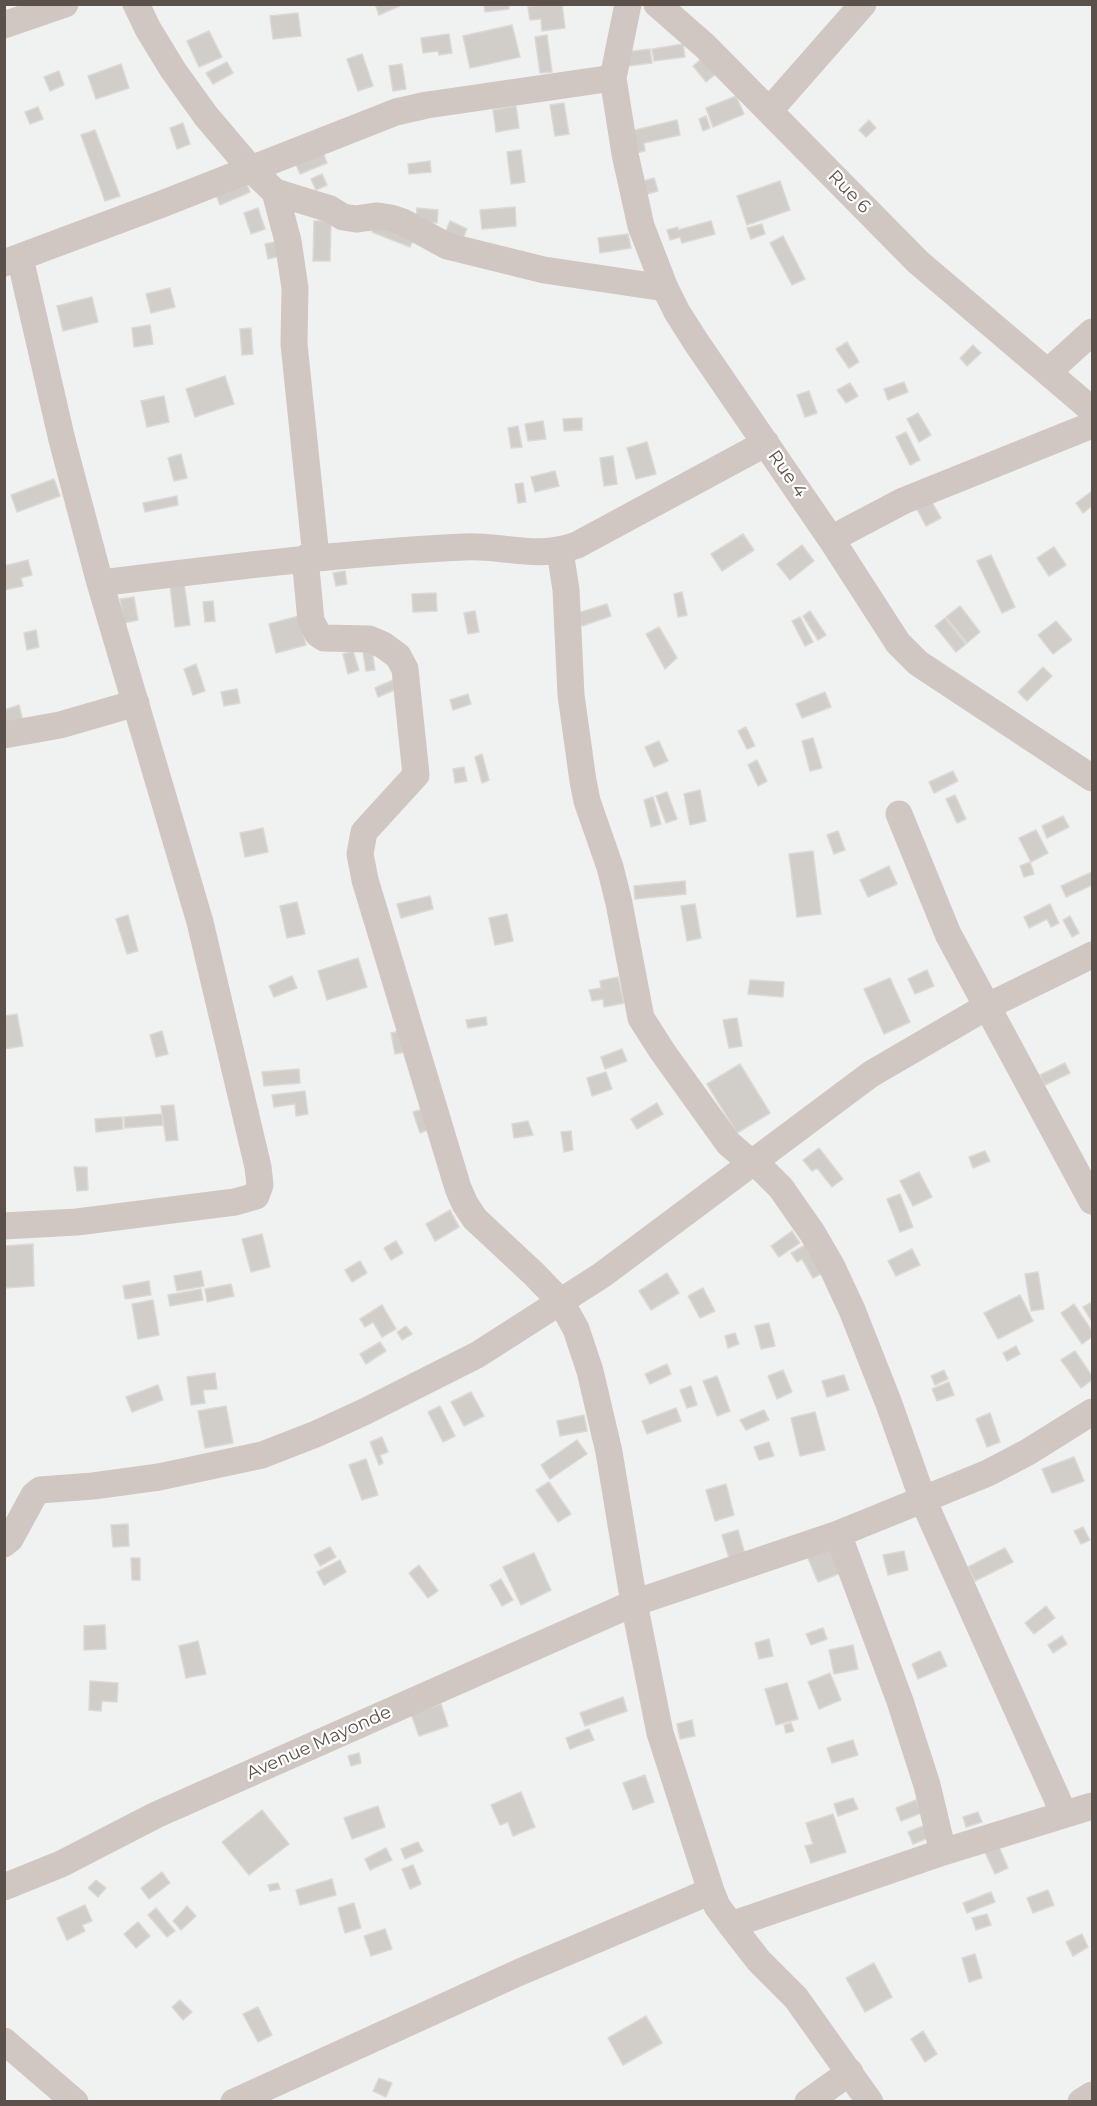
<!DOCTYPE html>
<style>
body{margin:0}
#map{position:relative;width:1097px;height:2106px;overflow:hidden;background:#f0f2f2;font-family:Montserrat,sans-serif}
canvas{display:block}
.frame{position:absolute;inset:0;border:6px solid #5b504a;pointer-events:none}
</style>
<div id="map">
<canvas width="1097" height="2106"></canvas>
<div class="frame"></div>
</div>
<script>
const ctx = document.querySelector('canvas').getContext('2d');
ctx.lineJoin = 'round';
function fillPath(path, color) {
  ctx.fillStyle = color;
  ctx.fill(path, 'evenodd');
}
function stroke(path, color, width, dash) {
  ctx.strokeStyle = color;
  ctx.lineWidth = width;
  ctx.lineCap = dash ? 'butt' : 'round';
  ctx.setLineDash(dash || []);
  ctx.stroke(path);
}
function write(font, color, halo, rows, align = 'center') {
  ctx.font = font + ' Montserrat,sans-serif';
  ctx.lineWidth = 4.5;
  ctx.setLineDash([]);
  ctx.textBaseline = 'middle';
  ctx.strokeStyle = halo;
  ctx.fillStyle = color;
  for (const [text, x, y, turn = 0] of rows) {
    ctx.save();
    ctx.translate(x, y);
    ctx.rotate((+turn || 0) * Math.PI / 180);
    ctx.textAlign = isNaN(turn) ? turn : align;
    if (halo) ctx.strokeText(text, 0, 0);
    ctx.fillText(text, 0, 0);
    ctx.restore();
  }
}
const building = new Path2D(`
 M375 4H404L379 15Z
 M484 4H509V9L485 12Z
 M545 4H562L565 28 542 31 541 19 530 20 528 7Z
 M298 13 301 36 273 39 270 16Z
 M512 25 520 57 470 68 463 36Z
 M209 31 222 57 199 67 187 41Z
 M449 34 452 53 439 55 438 51 423 53 421 38Z
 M547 35 552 72 540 73 535 37Z
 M683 44 685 57 654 61 652 49Z
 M650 49 652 63 628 66 626 52Z
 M362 54 373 86 358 91 347 59Z
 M704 57 717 73 706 82 693 66Z
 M227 62 233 73 213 84 206 73Z
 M121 64 129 88 96 99 88 76Z
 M402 64 406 89 393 91 389 66Z
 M59 71 64 85 50 91 44 77Z
 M736 96 744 114 713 127 706 108Z
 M564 103 569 134 555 136 550 105Z
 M516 106 519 128 496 132 493 110Z
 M38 107 43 119 30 124 25 112Z
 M706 116 710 128 703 131 699 119Z
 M677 120 680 135 644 143 645 151 636 153 631 131Z
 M869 120 876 128 866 137 859 130Z
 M183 123 190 144 177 149 170 128Z
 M95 130 120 196 105 201 81 135Z
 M322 150 327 163 300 174 295 162Z
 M521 150 525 182 511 184 507 152Z
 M430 161 431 172 409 174 408 164Z
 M322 174 327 185 316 190 311 179Z
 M654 178 658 191 640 196 637 183Z
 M780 181 790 210 747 225 737 196Z
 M246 182 250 192 220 205 216 195Z
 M515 207 516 226 482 229 480 210Z
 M258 208 265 229 251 234 244 213Z
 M417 208 438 210 437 223 416 221Z
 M377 219 416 234 410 247 372 232Z
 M314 221H331L330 261H313Z
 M450 221 467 229 462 240 445 233Z
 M711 221 715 234 682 243 680 237 670 240 667 230 678 227V230Z
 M762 224 765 234 751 239 747 228Z
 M628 234 631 248 600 253 598 238Z
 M783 236 805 279 792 285 770 243Z
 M279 241 281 256 268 259 265 244Z
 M170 288 175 307 151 313 146 294Z
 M92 297 98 322 63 331 57 306Z
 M150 325 153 344 134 347 132 328Z
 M251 328 253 354 242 355 240 329Z
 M847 342 859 362 849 368 836 349Z
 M973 345 981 353 967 366 960 358Z
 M225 376 234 404 195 417 186 389Z
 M904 382 908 392 888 400 884 389Z
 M850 383 858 396 846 403 837 390Z
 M809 391 817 413 805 417 797 395Z
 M164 396 169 422 147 427 141 401Z
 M918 413 931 435 919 442 907 419Z
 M582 418V430L564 431 563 419Z
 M543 421 546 439 528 441 525 424Z
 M518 426 522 447 511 448 508 428Z
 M906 432 920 460 910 465 896 437Z
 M647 442 656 474 636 479 627 448Z
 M181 454 187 478 174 481 168 458Z
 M613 456 617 484 604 486 600 458Z
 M555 471 559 486 535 492 531 477Z
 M54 479 60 496 17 512 11 495Z
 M523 483 526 502 518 503 515 484Z
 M1092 491V506L1083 513 1076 503Z
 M927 494 941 518 926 526 913 502Z
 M177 496 178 505 145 512 143 503Z
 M743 534 754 550 722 571 711 554Z
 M802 545 814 561 790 580 777 564Z
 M1054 547 1066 565 1049 576 1037 558Z
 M991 555 1015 607 1002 613 977 561Z
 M28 560 32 575 21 578 23 586 4 590V566Z
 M345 571 347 584 336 586 333 573Z
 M183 576 190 625 175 627 169 578Z
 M682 592 687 615 678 617 674 594Z
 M436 593 437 611 413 612 412 594Z
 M134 597 138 620 124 623 120 599Z
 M213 601 215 621 205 622 203 602Z
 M607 604 611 616 582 626 578 613Z
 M960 606 980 632 967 643 946 617Z
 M475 611 479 632 468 634 464 613Z
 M810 611 826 635 818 640 803 616Z
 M299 616 306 645 276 653 269 624Z
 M800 617 813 642 805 646 792 621Z
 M945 618 966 644 956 652 935 626Z
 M1056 621 1072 640 1053 654 1038 635Z
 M659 627 677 658 665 669 646 634Z
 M36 630 39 647 27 650 24 633Z
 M371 644 375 670 366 671 362 646Z
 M353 651 359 670 348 674 343 654Z
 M196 664 205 691 193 695 184 669Z
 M1043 667 1052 676 1027 701 1018 692Z
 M393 680 397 689 378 697 375 688Z
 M237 689 240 703 224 706 221 692Z
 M825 692 831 707 802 718 796 704Z
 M468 694 471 704 453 710 450 700Z
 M19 705 23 721 4 726V710Z
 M746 727 755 746 747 749 738 731Z
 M813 738 822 768 810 771 802 741Z
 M659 741 668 761 654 767 645 747Z
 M482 754 489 780 482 783 475 757Z
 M757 760 767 781 758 786 748 765Z
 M464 767 467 781 455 783 453 769Z
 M953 771 958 781 934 793 929 782Z
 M700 790 706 821 690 825 684 794Z
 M667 792 677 819 666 823 656 796Z
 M955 795 966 819 957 823 946 799Z
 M653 797 661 824 651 827 644 800Z
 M1063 816 1069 827 1047 838 1042 826Z
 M263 828 268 852 245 857 240 833Z
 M1036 830 1048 853 1031 862 1019 838Z
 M838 831 845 850 834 854 827 835Z
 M813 851 821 914 797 917 789 854Z
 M1030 862 1034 874 1024 877 1020 866Z
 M889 866 897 884 868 897 860 880Z
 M1092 872V885L1066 897 1061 886Z
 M685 881 686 894 635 899 634 886Z
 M430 896 433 909 401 918 397 904Z
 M297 902 305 934 287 938 280 906Z
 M695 904 701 938 687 941 681 906Z
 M1050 904 1059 923 1051 927 1047 919 1029 928 1024 917Z
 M507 914 513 941 495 945 489 918Z
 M128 915 138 951 127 954 116 919Z
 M1070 916 1079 933 1072 937 1063 920Z
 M358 958 367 987 327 1000 318 971Z
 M927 970 934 986 915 994 908 979Z
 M292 976 297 988 274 997 269 986Z
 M618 977 624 1003 604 1007 603 999 592 1001 589 990 601 988 600 981Z
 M890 978 910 1022 884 1034 864 989Z
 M750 980 784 982 783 997 748 994Z
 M17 1014 23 1046 4 1049V1016Z
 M486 1017 487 1025 468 1028 466 1020Z
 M737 1018 742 1046 729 1048 723 1020Z
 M162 1031 168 1054 156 1057 150 1035Z
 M400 1031 405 1052 395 1054 391 1033Z
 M622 1049 627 1061 605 1069 601 1057Z
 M1065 1063 1070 1073 1045 1085 1040 1075Z
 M740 1064 770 1113 737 1133 707 1084Z
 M299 1069 300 1083 264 1086 262 1072Z
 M606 1072 612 1089 592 1096 587 1078Z
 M305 1091 308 1114 296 1116 295 1104 274 1107 272 1095Z
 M657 1103 663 1114 637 1129 631 1119Z
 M174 1105 178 1140 166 1141 161 1106Z
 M423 1109 430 1129 420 1133 413 1112Z
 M162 1114 163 1125 125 1128 124 1117Z
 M122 1117 123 1129 96 1132 95 1119Z
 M528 1121 533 1135 514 1138 512 1124Z
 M571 1131 573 1150 564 1152 561 1132Z
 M819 1148 843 1179 832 1187 817 1168 812 1171 803 1160Z
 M985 1151 990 1161 973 1168 969 1157Z
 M74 1167H87L88 1190 77 1191Z
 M919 1172 932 1197 913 1206 900 1181Z
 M900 1194 913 1227 900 1232 887 1199Z
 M450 1210 459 1227 435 1241 426 1224Z
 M792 1231 800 1243 779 1257 771 1246Z
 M262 1234 270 1267 251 1272 242 1239Z
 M396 1241 403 1253 391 1260 384 1248Z
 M33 1244 34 1286 4 1288V1246Z
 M807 1244 823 1273 813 1278 802 1259 797 1262 791 1253Z
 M912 1249 920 1265 896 1276 888 1261Z
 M360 1261 367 1273 352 1282 345 1270Z
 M201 1271 204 1286 177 1291 174 1276Z
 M1038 1272 1044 1309 1031 1311 1025 1274Z
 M667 1273 679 1293 651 1310 639 1291Z
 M149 1281 151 1295 125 1299 123 1286Z
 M231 1284 234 1296 207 1302 205 1289Z
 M703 1288 715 1311 700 1318 688 1296Z
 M201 1289 203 1300 170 1306 168 1295Z
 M1020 1295 1033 1321 998 1339 984 1313Z
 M153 1300 159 1335 138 1339 132 1304Z
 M1092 1302V1320H1091L1083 1307Z
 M1074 1304 1092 1331V1337L1082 1344 1061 1313Z
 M382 1305 396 1329 382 1337 373 1322 365 1327 360 1319Z
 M769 1323 775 1346 761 1349 755 1326Z
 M406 1326 412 1334 402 1340 397 1332Z
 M735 1333 739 1344 728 1348 725 1336Z
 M380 1342 386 1351 366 1364 360 1354Z
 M1016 1346 1020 1354 1007 1361 1003 1353Z
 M1075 1351 1092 1376V1380L1081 1388 1061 1360Z
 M667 1364 671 1374 650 1384 645 1374Z
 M783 1370 792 1392 777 1399 768 1376Z
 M944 1370 948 1379 935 1385 931 1376Z
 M215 1373 217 1389 203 1390 205 1403 191 1405 187 1377Z
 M844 1375 849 1390 827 1397 822 1381Z
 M717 1376 730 1411 717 1416 703 1381Z
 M949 1382 954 1395 937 1401 932 1389Z
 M158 1385 163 1400 132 1412 126 1397Z
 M691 1386 697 1405 687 1408 680 1390Z
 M471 1392 484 1416 464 1426 451 1402Z
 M226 1406 233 1443 205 1448 198 1411Z
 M440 1406 455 1436 443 1442 428 1412Z
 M676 1408 681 1421 647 1434 642 1421Z
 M764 1410 769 1420 746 1430 740 1420Z
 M815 1412 825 1450 800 1456 791 1418Z
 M990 1413 1000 1442 987 1447 976 1419Z
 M584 1415 587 1431 560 1436 557 1421Z
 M382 1437 388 1452 380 1455 383 1463 379 1465 370 1442Z
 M577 1440 587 1454 550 1479 541 1465Z
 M769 1442 774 1456 759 1460 754 1447Z
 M1074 1457 1084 1481 1052 1493 1042 1469Z
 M366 1459 378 1495 362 1500 349 1465Z
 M549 1482 571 1514 558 1522 536 1490Z
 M726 1484 734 1515 715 1521 706 1490Z
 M128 1524 129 1546 113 1547 111 1525Z
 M1083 1527 1090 1540 1081 1544 1074 1531Z
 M738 1530 745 1554 729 1558 722 1535Z
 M330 1547 336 1557 320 1566 314 1555Z
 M830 1547 841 1573 818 1582 807 1556Z
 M1005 1548 1013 1562 975 1581 968 1567Z
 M904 1551 908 1570 888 1575 883 1555Z
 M534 1553 551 1590 521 1605 503 1567Z
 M131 1558H140V1580H132Z
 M340 1560 346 1572 324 1585 317 1572Z
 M419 1565 438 1591 428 1598 409 1573Z
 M501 1579 513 1600 502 1606 490 1585Z
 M1046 1606 1055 1618 1034 1634 1025 1623Z
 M105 1625 106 1649 84 1650V1626Z
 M823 1628 827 1639 811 1645 806 1634Z
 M1062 1636 1067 1644 1053 1653 1048 1645Z
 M769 1639 773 1656 759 1659 755 1643Z
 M198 1641 206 1674 186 1678 179 1646Z
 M853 1645 858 1669 834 1674 829 1650Z
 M940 1651 947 1666 918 1679 912 1664Z
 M830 1673 841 1700 819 1709 808 1682Z
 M90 1681 118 1683 117 1702 102 1701 101 1711 89 1710Z
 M787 1683 798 1719 776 1725 765 1689Z
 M623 1697 627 1711 585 1726 580 1713Z
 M441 1704 448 1726 419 1736 411 1714Z
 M692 1720 695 1736 680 1739 677 1724Z
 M791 1723 794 1731 786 1733 784 1725Z
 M589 1729 594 1740 570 1749 566 1738Z
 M853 1740 858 1755 832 1763 827 1748Z
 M359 1753 361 1763 351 1766 348 1756Z
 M645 1775 654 1802 633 1810 623 1783Z
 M521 1792 535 1827 513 1836 508 1822 500 1825 491 1805Z
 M853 1798 858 1809 838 1816 834 1804Z
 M916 1800 921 1813 901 1821 896 1808Z
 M378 1806 385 1827 352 1839 344 1818Z
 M262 1810 289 1844 249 1875 222 1842Z
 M978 1812 982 1822 966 1827 963 1817Z
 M833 1814 846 1852 811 1863 805 1846 813 1844 806 1823Z
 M928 1824 933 1836 913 1844 908 1832Z
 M418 1842 423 1851 405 1859 401 1849Z
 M997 1842 1008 1868 995 1874 983 1848Z
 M386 1848 392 1860 370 1870 365 1859Z
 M413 1865 421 1884 410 1889 402 1869Z
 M162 1872 170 1883 149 1899 141 1888Z
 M332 1879 336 1895 300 1905 296 1890Z
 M96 1880 106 1888 98 1897 88 1888Z
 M278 1883 280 1889 270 1891 268 1885Z
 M1048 1890 1054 1905 1033 1913 1027 1898Z
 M991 1892 995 1902 967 1913 963 1903Z
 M354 1903 361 1928 345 1933 338 1908Z
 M85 1905 92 1921 82 1925 85 1931 67 1940 57 1918Z
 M187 1906 196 1916 181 1930 173 1921Z
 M156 1908 175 1931 167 1937 148 1915Z
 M987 1914 991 1925 976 1930 972 1918Z
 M138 1922 150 1936 136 1948 124 1934Z
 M385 1929 392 1949 371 1956 364 1936Z
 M1082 1934 1088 1947 1073 1956 1066 1942Z
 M975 1954 982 1978 969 1982 962 1958Z
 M874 1963 892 1997 865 2012 846 1978Z
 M180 2000 192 2012 183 2020 172 2007Z
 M258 2007 272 2035 258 2042 243 2014Z
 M646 2016 662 2043 623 2065 608 2038Z
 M923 2031 937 2054 925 2062 911 2039Z
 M379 2078 392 2083 386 2097 373 2091Z`);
const street = new Path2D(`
 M136 4 148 29 173 70 206 116 251 169 275 192 288 241 295 288 294 344 316 557
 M628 4 613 78 625 154 641 226 665 288 677 312 696 342 831 539 898 643 918 663 1092 778
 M657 4 705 46 918 262 1092 410
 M4 25 65 4
 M769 111 863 4
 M275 192 330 209 343 217 356 219 378 216 391 218 403 222 447 246 544 270 665 288
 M4 263 162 204 396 112 427 105 613 78
 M1049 371 1092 332
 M831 539 903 501 1092 425
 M560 551 566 590 571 695 583 781 587 801 610 867 619 903 641 1018 662 1051 728 1143 743 1156 755 1162 781 1188 813 1234 832 1267 852 1310 889 1404 923 1500 1064 1814
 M305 558 311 621 318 634 324 638 369 639 383 645 398 656 405 669 416 775 364 832 360 854 365 880 458 1188 465 1204 475 1219 534 1274 561 1302 576 1329 590 1371 609 1452 634 1603 660 1733 711 1891 717 1906 731 1925 759 1961 796 1998 870 2102
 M100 583C222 568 342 553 464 547 505 545 536 560 577 545L766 443
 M4 735 60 725 136 703
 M899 814 948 934 1092 1201
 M4 1226 77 1222 235 1202 256 1196 260 1185 258 1167 200 922 100 583 62 440 20 258
 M838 1534 900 1701 927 1785 943 1852
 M4 1544 10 1539 34 1495 40 1490 93 1486 159 1477 262 1455 316 1434 364 1412 477 1355 602 1275 871 1074 986 1007 1092 955
 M4 1887 61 1864 156 1815 634 1603 838 1534 988 1473 1028 1452 1092 1412
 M731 1925 943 1852 1092 1806
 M4 2041 75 2102
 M234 2102 520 1972 711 1891
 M808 2102 850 2072
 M1081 2102 1092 2095`);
const streetNames = [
 ["Rue 6",849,192,46],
 ["Rue 4",787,474,55],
 ["Avenue Mayonde",319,1743,-24]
];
fillPath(building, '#d1ceca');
stroke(building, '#dbd8d5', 1.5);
stroke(street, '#d0c7c2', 27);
write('18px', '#5b504a', '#fff', streetNames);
</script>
